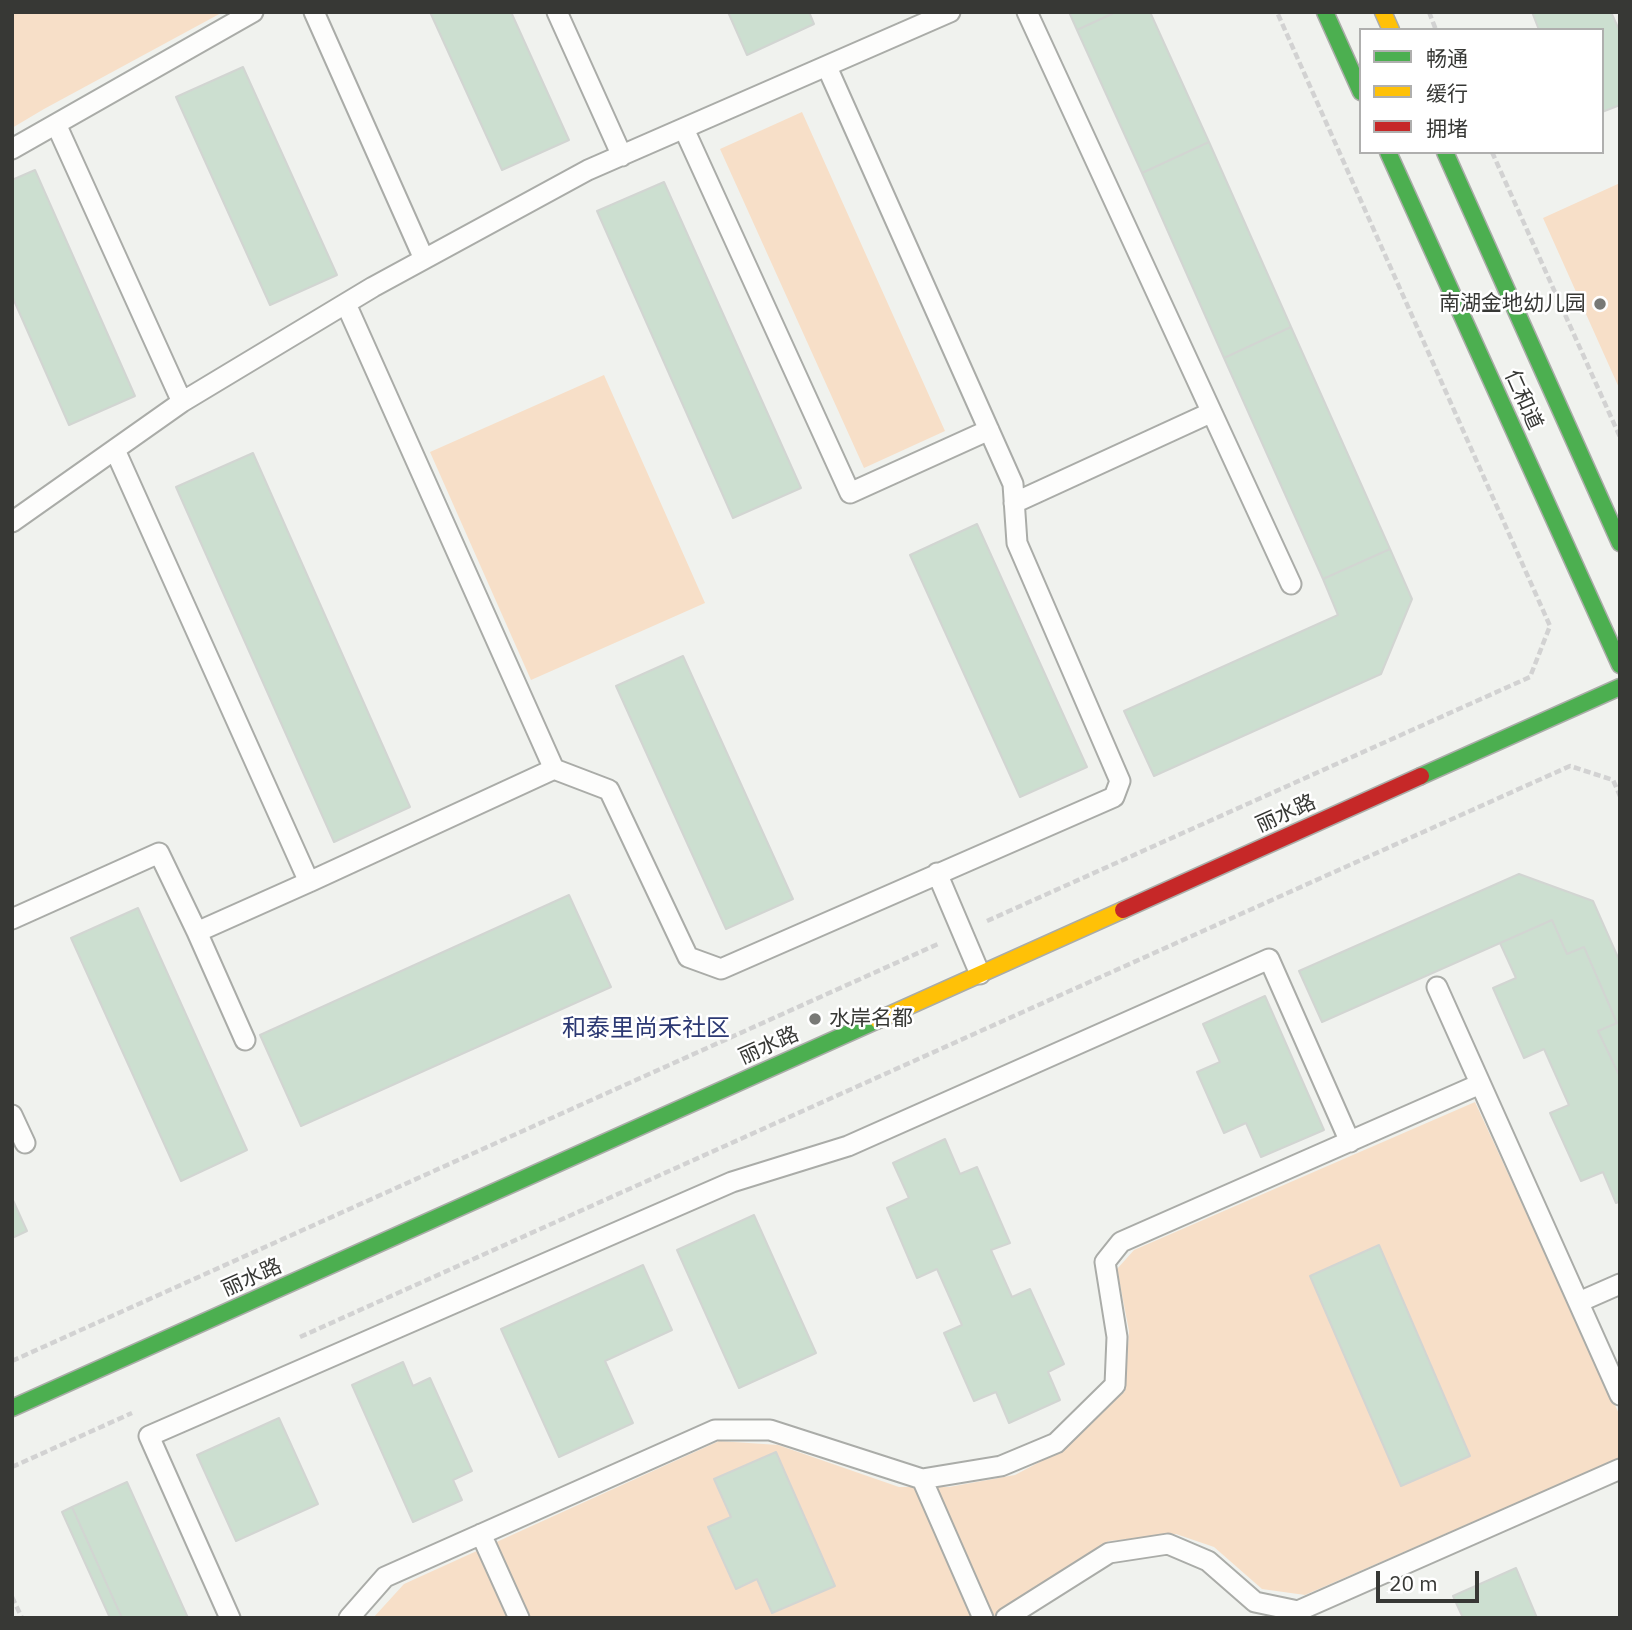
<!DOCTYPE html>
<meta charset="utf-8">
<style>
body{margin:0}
#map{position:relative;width:1632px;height:1630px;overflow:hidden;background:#f0f2ee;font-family:"IBM Plex Sans","Noto Sans SC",sans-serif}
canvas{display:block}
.frame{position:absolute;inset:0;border:14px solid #373835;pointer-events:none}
.legend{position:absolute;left:1359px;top:28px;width:245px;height:126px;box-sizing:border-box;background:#fff;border:2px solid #afafae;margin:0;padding:9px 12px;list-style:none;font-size:21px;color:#373835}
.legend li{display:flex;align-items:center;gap:14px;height:35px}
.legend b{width:35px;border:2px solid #afafae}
.scale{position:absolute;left:1376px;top:1571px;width:103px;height:32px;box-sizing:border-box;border:4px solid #373835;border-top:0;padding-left:9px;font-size:21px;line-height:24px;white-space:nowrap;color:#373835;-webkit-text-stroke:5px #fff;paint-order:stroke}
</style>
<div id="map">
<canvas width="1632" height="1630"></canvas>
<div class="frame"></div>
<ul class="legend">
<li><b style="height:9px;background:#4caf50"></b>畅通</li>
<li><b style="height:9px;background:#ffc107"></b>缓行</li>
<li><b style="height:9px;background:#c62828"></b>拥堵</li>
</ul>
<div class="scale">20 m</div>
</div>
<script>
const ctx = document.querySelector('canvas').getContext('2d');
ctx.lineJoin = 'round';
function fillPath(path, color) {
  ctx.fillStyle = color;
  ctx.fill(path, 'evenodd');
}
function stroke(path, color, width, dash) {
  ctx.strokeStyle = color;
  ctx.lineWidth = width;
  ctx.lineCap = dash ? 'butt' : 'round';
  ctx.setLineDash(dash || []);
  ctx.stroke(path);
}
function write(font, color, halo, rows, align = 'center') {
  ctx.font = font + ' "IBM Plex Sans","Noto Sans SC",sans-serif';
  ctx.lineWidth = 5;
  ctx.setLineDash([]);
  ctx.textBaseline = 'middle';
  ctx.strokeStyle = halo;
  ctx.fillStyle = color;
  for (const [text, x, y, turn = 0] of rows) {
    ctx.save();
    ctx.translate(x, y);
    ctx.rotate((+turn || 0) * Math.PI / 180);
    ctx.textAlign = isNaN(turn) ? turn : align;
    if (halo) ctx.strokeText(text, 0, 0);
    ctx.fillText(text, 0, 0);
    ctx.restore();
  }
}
const green = new Path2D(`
 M12 12H223L44 109 12 128Z
 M802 112 945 431 864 468 720 149Z
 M1620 183V390L1543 218Z
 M604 375 705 603 531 680 430 452Z
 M1475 1102 1620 1416V1458L1305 1595 1262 1589 1214 1547 1176 1534 1109 1541 990 1618H373L404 1584 719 1441 778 1445 899 1487H949L1015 1475 1066 1448 1125 1391 1129 1331 1117 1269 1134 1250Z`);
const building = new Path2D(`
 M430 12H511L569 140 502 170Z
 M728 12H809L814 24 747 55Z
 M1069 12H1116L1077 30Z
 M1116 12H1150L1209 142 1142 173 1077 30Z
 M1532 12H1611L1620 32V105L1602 112V30H1539Z
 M243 67 337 275 270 305 176 97Z
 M1209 142 1291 327 1224 358 1142 173Z
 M35 170 135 396 69 425 12 296V180Z
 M664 182 801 488 733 518 597 211Z
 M1291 327 1390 549 1323 579 1224 358Z
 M253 453 410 807 334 842 176 487Z
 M977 524 1087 767 1020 797 910 555Z
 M1390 549 1412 599 1381 674 1154 776 1124 711 1338 615 1323 579Z
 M683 656 793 899 726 929 616 686Z
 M1519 874 1593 901 1620 962V1077L1598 1031 1617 1023 1584 947 1567 954 1552 920 1322 1022 1299 971Z
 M569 895 611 987 301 1126 260 1035Z
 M138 908 247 1150 181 1181 71 938Z
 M1552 920 1567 954 1584 947 1617 1023 1598 1031 1620 1077V1201L1616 1203 1603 1172 1581 1181 1550 1113 1569 1105 1544 1049 1524 1058 1493 988 1516 978 1500 943Z
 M1265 996 1324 1130 1261 1157 1246 1123 1224 1133 1197 1072 1220 1062 1203 1024Z
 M945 1139 960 1174 977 1167 1010 1243 991 1250 1012 1297 1030 1289 1064 1364 1048 1372 1060 1400 1009 1423 996 1392 974 1401 944 1333 962 1325 937 1269 917 1278 887 1208 909 1198 893 1163Z
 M12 1198 27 1231 12 1238Z
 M754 1215 816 1353 739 1388 677 1250Z
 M1379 1245 1470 1456 1401 1486 1310 1276Z
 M643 1265 672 1330 605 1361 633 1423 559 1457 501 1329Z
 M403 1362 413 1386 430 1378 472 1471 453 1480 462 1500 413 1522 352 1385Z
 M279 1418 318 1504 236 1541 197 1455Z
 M776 1452 835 1586 772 1613 757 1579 736 1589 708 1527 731 1517 714 1479Z
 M127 1482 188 1618H122L72 1507Z
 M72 1507 122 1618H110L62 1512Z
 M1516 1568 1537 1618H1463L1453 1596Z`);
const path = new Path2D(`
 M1429 12 1436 30
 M1492 152 1620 437
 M987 921 1530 677 1550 626 1277 12
 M300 1337 1570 766 1613 780 1620 796
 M12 1361 938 944
 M12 1467 132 1413
 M12 1597 22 1618`);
const lane = new Path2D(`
 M314 12 424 259
 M557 12 622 156
 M1027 12 1291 584
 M56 124 182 402
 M684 129 850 493 989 430
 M12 149 253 12
 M346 304 554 769 609 790 688 957 721 969 1114 797 1120 781 1017 543 1013 484 827 67
 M115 450 309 882 554 769
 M1014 503 1210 413
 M12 522 182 402 373 287 588 170 950 12
 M937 873 980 974
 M12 919 159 853 197 932 309 882
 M197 932 245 1040
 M1437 987 1620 1395
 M12 1115 25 1143
 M1579 1302 1620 1284
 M922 1479 983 1618
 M481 1534 519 1618
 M230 1618 149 1436 732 1182 848 1146 1269 959 1350 1142
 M349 1618 385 1577 715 1430H770L922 1479 1001 1466 1056 1443 1115 1385 1117 1337 1105 1262 1121 1242 1480 1084
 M1006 1618 1109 1553 1168 1544 1208 1561 1255 1602 1298 1611 1620 1469`);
const fast = new Path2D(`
 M1325 12 1361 92
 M1388 152 1620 665
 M1445 152 1620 543
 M1421 776 1620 687
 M12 1408 878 1020`);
const slow = new Path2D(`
 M1383 12 1391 30
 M878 1020 1123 910`);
const jam = new Path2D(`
 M1123 910 1421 776`);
const markers = [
 [1600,304,7,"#787976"],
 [815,1019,7,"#787976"]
];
const poiNames = [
 ["南湖金地幼儿园",1586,304],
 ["水岸名都",829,1019,"left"]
];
const streetNames = [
 ["仁和道",1523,400,66],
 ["丽水路",1286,814,-24],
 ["丽水路",769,1046,-24],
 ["丽水路",252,1278,-24]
];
const quarterNames = [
 ["和泰里尚禾社区",646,1029]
];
fillPath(green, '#f7dfc8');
fillPath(building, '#ccdfd0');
stroke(building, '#d2d5d2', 2);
stroke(lane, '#aaaca8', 23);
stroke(fast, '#aaaca8', 19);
stroke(slow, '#aaaca8', 19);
stroke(jam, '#aaaca8', 19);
stroke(path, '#d2d2d2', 4.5, [7, 3.5]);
stroke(lane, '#fdfdfc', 19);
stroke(fast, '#4caf50', 16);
stroke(slow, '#ffc107', 16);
stroke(jam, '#c62828', 16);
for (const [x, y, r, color] of markers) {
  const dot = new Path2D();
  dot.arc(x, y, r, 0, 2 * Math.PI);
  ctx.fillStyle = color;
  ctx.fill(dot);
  stroke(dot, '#fff', 2.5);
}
write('21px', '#373835', '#fff', poiNames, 'right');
write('21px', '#373835', '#fff', streetNames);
write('24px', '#2c3973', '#fff', quarterNames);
</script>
